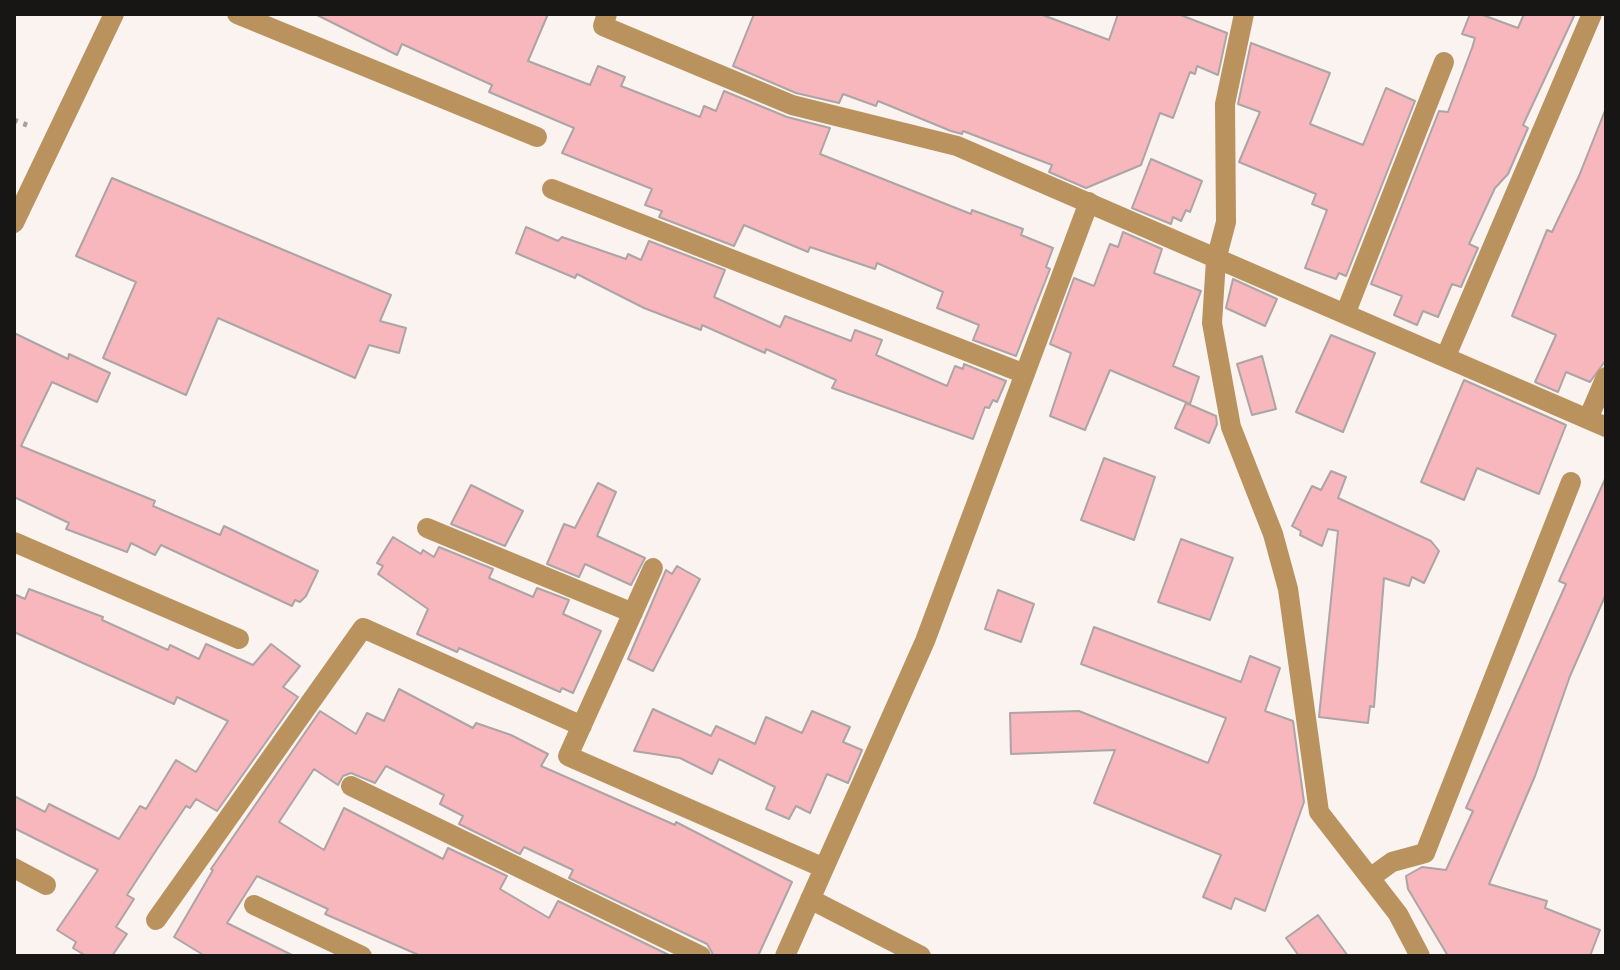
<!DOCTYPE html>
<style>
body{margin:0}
#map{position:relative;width:1620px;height:970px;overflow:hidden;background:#faf3f0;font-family:Lora,serif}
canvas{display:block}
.frame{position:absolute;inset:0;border:16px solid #181615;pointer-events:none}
</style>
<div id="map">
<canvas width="1620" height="970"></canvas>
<div class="frame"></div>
</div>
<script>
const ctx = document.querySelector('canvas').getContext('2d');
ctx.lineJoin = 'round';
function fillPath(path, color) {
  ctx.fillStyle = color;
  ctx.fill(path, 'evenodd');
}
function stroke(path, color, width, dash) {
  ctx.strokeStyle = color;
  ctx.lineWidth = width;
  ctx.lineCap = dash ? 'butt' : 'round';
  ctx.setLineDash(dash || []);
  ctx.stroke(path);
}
const building = new Path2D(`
 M315 14H548L528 61 590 85 598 66 625 77 621 86 700 117 704 106 716 111 724 91 787 117 830 128 820 154 971 214 972 210 1023 229 1021 235 1053 248 1046 267 1050 269 1016 356 973 340 979 325 937 308 943 292 877 263 875 269 810 247 808 252 744 225 734 246 659 217 662 211 645 205 652 189 562 153 574 128 489 92 492 85 402 44 397 55Z
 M754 14H1040L1109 40 1118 14H1178L1227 33 1218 75 1197 66 1195 74 1190 72 1173 118 1160 113 1141 165 1086 188 1049 172 1052 165 963 131 962 134 951 131 878 101 876 106 843 94 839 103 796 93 733 66Z
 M1470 14H1480L1518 28 1524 14H1575L1523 125 1528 128 1508 174 1495 188 1469 244 1478 248 1461 287 1452 284 1438 317 1423 311 1417 325 1394 315 1402 296 1371 284 1439 111 1448 112 1472 48 1475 38 1462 34Z
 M1251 43 1330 73 1310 124 1363 145 1386 88 1415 101 1346 276 1339 273 1336 279 1305 268 1327 210 1312 204 1316 194 1239 162 1260 112 1238 104Z
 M1606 108V360L1590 382 1566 372 1558 392 1535 382 1556 335 1512 316 1547 230 1552 232 1579 176Z
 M1151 159 1202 181 1190 212 1186 210 1181 221 1173 217 1171 224 1132 208Z
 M112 178 391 295 380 321 406 328 399 353 369 345 355 378 218 318 186 395 103 358 136 282 76 256Z
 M526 227 558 241 562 237 626 259 628 254 641 260 649 241 725 270 714 297 780 327 785 316 851 341 855 330 882 340 876 355 947 386 955 366 963 369 964 364 1006 381 997 402 993 400 989 408 985 407 973 439 832 388 836 380 766 349 765 353 702 325 701 330 644 308 577 274 575 278 516 253Z
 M1123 232 1162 249 1154 273 1201 291 1173 366 1199 377 1190 404 1110 370 1085 430 1050 416 1071 353 1050 344 1074 278 1094 286 1110 244 1118 247Z
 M1233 279 1277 299 1265 326 1226 308Z
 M14 333 68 359 69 354 110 373 97 402 52 382 21 446 155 501 153 506 220 535 224 526 318 571 306 596 300 602 295 600 292 606 161 545 155 555 131 543 127 552 66 529 69 523 14 497Z
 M1331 335 1375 353 1343 432 1296 412Z
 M1262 356 1276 409 1252 415 1237 364Z
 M1464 380 1566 425 1539 494 1477 468 1464 500 1421 482Z
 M1186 403 1216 416 1217 424 1209 443 1175 428Z
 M1104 458 1155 477 1134 540 1081 520Z
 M1331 471 1346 477 1338 498 1431 541 1439 551 1424 583 1412 577 1409 586 1384 578 1374 707 1370 706 1368 723 1319 717 1338 531 1328 529 1322 546 1300 535 1301 531 1292 526 1312 486 1321 490Z
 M1606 477V594L1570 676 1535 776 1489 884 1547 901 1545 908 1600 930 1590 956H1448L1408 889 1406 876 1422 867 1446 870 1473 811 1466 808 1566 584 1559 581Z
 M598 483 616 492 597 536 645 558 631 585 585 564 579 577 547 564 564 524 575 528Z
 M471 485 523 511 505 546 451 524Z
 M393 537 421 554 423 550 434 557 439 547 493 569 489 578 533 597 537 588 569 600 563 614 601 631 573 693 562 688 560 692 459 648 457 652 417 634 428 609 378 574 383 566 377 563Z
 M1181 539 1233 558 1210 620 1158 602Z
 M677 566 700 579 653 671 628 659 666 570 672 574Z
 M29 589 103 617 102 620 168 650 170 645 199 659 206 644 253 665 271 644 300 666 283 687 298 697 217 811 196 799 190 808 186 806 157 849 127 895 134 899 116 927 127 934 112 956H86L73 948 76 942 57 930 98 870 14 828V796L45 812 49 804 119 839 140 806 146 809 176 760 196 772 228 721 177 697 174 704 14 632V594L25 599Z
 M998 590 1034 604 1021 642 985 629Z
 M1094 627 1241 682 1250 656 1280 668 1265 711 1293 721 1304 802 1265 911 1235 898 1231 909 1203 897 1221 855 1094 803 1115 750 1011 754 1010 713 1079 711 1208 763 1226 718 1081 664Z
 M399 689 473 728 476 723 511 735 548 754 541 766 675 825 676 822 792 882 758 956H714L707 944 569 878 573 870 524 847 520 854 459 824 463 816 440 804 444 795 386 766 375 783 351 773 343 776 338 785 314 769 279 822 324 850 344 808 443 859 448 848 507 876 500 889 549 918 558 901 671 956H421L325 914 328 909 257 876 227 923 294 956H205L174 937 213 870 211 869 320 711 356 734 367 713 384 721Z
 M653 709 711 736 716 726 755 744 766 717 802 733 812 711 850 727 843 742 862 750 848 783 827 774 810 813 796 806 789 819 766 809 775 787 719 759 712 774 680 758 634 751Z
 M1318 915 1348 956H1299L1286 938Z`);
const path = new Path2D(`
 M14 120 32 127`);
const minor = new Path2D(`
 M237 14 537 137
 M607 14 603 26 792 105 957 146 1606 427
 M1244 14 1225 104 1226 222 1216 260 1212 323 1231 427 1273 534 1288 589 1319 812 1398 914 1420 956
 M552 189 1025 374
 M14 223 114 14
 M1346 312 1444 62
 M1446 356 1592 14
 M1588 419 1606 377
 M427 528 633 613
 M14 542 239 639
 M653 568 568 756 824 868
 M351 786 701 956
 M14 868 46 885
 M1370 878 1392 862 1425 853 1571 482
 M810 899 921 956
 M254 905 362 956
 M156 920 363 628 582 726
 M785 956 925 641 1089 202`);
fillPath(building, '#f7b7bc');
stroke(building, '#aca4a5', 2);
stroke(path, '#a5a09e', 5, [4, 6]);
stroke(minor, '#b9925e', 20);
</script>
